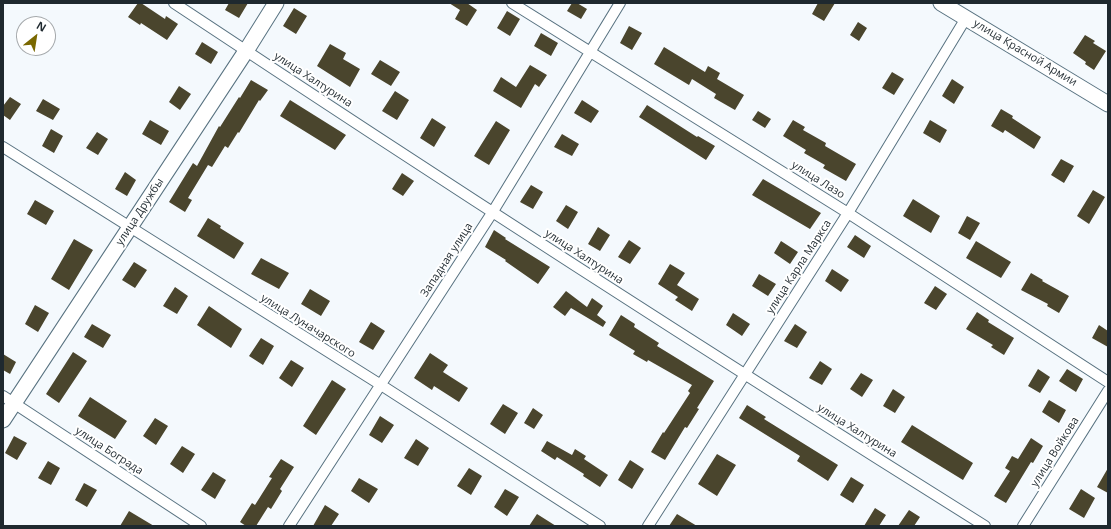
<!DOCTYPE html>
<meta charset="utf-8">
<style>
body{margin:0}
#map{position:relative;width:1111px;height:529px;overflow:hidden;background:#f4f9fd;font-family:"Open Sans",sans-serif}
canvas{display:block}
.frame{position:absolute;inset:0;border:4px solid #1f292f;pointer-events:none}
.north{position:absolute;left:16px;top:16px;width:40px;height:40px;box-sizing:border-box;background:#fff;border:1px solid #a5a9ac;border-radius:50%;rotate:30deg;font-size:11px;font-weight:700;line-height:16px;text-align:center;color:#1f292f}
.north::after{content:'';display:block;margin:auto;width:14px;height:18px;background:#7a6800;clip-path:polygon(50% 0,100% 100%,50% 72%,0 100%)}
</style>
<div id="map">
<canvas width="1111" height="529"></canvas>
<div class="frame"></div>
<div class="north">N</div>
</div>
<script>
const ctx = document.querySelector('canvas').getContext('2d');
ctx.lineJoin = 'round';
function fillPath(path, color) {
  ctx.fillStyle = color;
  ctx.fill(path, 'evenodd');
}
function stroke(path, color, width, dash) {
  ctx.strokeStyle = color;
  ctx.lineWidth = width;
  ctx.lineCap = dash ? 'butt' : 'round';
  ctx.setLineDash(dash || []);
  ctx.stroke(path);
}
function write(font, color, halo, rows, align = 'center') {
  ctx.font = font + ' "Open Sans",sans-serif';
  ctx.lineWidth = 4;
  ctx.setLineDash([]);
  ctx.textBaseline = 'middle';
  ctx.strokeStyle = halo;
  ctx.fillStyle = color;
  for (const [text, x, y, turn = 0] of rows) {
    ctx.save();
    ctx.translate(x, y);
    ctx.rotate((+turn || 0) * Math.PI / 180);
    ctx.textAlign = isNaN(turn) ? turn : align;
    if (halo) ctx.strokeText(text, 0, 0);
    ctx.fillText(text, 0, 0);
    ctx.restore();
  }
}
const building = new Path2D(`
 M138 3H141L165 19 166 16 178 24 167 40 141 23 140 25 128 17Z
 M229 3H248L239 18 225 10Z
 M449 3H467L477 10 467 26 455 19 460 10Z
 M572 3H577L587 9 581 19 567 11Z
 M818 3H835L824 21 812 14Z
 M294 8 307 16 296 34 283 26Z
 M507 11 520 19 510 36 497 28Z
 M858 22 867 28 859 41 850 35Z
 M629 26 642 33 632 50 620 43Z
 M541 33 558 43 551 56 534 46Z
 M1085 35 1095 41 1093 43 1106 51 1094 70 1085 64 1086 62 1073 53Z
 M202 42 218 52 211 64 195 54Z
 M330 44 346 53 343 59 360 69 350 87 317 66Z
 M664 47 705 72 708 66 720 73 717 79 744 95 735 110 714 98 716 94 692 79 689 85 654 64Z
 M380 60 400 72 391 86 371 74Z
 M530 65 547 75 539 87 535 84 521 108 493 91 501 77 516 87Z
 M892 72 904 79 894 95 882 88Z
 M952 79 964 87 954 104 942 96Z
 M251 80 268 90 260 101 259 100 239 133 238 132 228 148 225 146 212 167 208 165 188 198 192 200 185 212 169 202 193 163 197 166 219 126 220 127 239 97 240 98Z
 M179 86 191 94 180 110 169 102Z
 M395 91 409 100 397 120 382 111Z
 M10 97 21 104 10 120 3 115V106Z
 M43 99 60 109 53 120 36 111Z
 M290 100 346 135 335 150 280 116Z
 M582 100 599 111 591 123 574 113Z
 M647 105 697 137 698 136 715 146 706 160 639 117Z
 M1001 109 1013 116 1012 118 1041 137 1034 149 1005 130 1003 133 991 126Z
 M758 111 771 119 765 128 752 120Z
 M432 118 446 127 434 147 420 138Z
 M150 120 169 131 161 145 142 134Z
 M793 120 805 127 803 130 826 143 825 146 856 164 846 181 823 168 825 165 804 153 806 150 783 136Z
 M930 120 947 130 940 143 923 133Z
 M496 121 510 130 489 165 474 156Z
 M51 129 63 136 54 153 42 146Z
 M97 132 108 139 98 155 86 148Z
 M562 134 579 144 572 156 554 147Z
 M1061 159 1074 166 1064 183 1051 175Z
 M125 172 136 180 127 196 115 189Z
 M402 173 414 181 403 196 392 189Z
 M763 179 821 213 810 229 752 195Z
 M531 185 543 192 533 209 520 202Z
 M1093 190 1105 197 1089 224 1077 216Z
 M913 199 940 216 931 233 903 216Z
 M35 200 54 211 46 225 27 214Z
 M566 205 578 212 568 229 556 221Z
 M967 216 980 223 970 240 958 233Z
 M208 218 221 226 220 228 244 243 234 259 197 236Z
 M598 227 610 235 600 251 588 244Z
 M494 230 506 238 505 239 550 267 538 284 505 261 506 260 485 247Z
 M855 235 871 246 864 258 847 247Z
 M74 239 93 250 69 290 51 279Z
 M629 240 641 248 630 264 618 257Z
 M781 241 798 252 790 264 774 253Z
 M976 241 1011 262 1001 278 966 258Z
 M261 258 289 273 279 289 251 274Z
 M134 262 147 270 135 288 122 280Z
 M670 264 685 273 677 285 699 299 692 311 675 300 678 297 658 284Z
 M832 269 849 280 841 292 825 281Z
 M1031 273 1043 280 1042 281 1069 296 1059 313 1047 306 1048 304 1021 290Z
 M759 274 776 284 768 296 752 286Z
 M935 286 947 294 936 310 924 303Z
 M175 287 188 296 177 314 163 306Z
 M310 289 330 301 321 316 301 304Z
 M566 291 587 307 592 298 603 306 597 315 606 322 603 327 571 308 565 316 553 307Z
 M35 305 49 313 38 332 25 324Z
 M209 306 242 329 231 348 197 325Z
 M977 312 989 320 988 322 1014 338 1004 355 991 347 993 345 966 329Z
 M733 313 750 324 742 336 726 325Z
 M621 315 635 324 634 327 659 343 657 346 714 381 697 408 699 409 687 428 685 427 665 460 651 452 663 432 664 433 690 393 688 391 692 385 648 360 647 362 633 354 635 351 609 335Z
 M371 322 385 331 373 350 359 342Z
 M92 324 111 335 103 348 84 337Z
 M795 324 807 332 797 348 784 341Z
 M1099 325 1108 331V347L1092 338Z
 M261 338 274 346 263 365 249 356Z
 M73 352 87 361 59 403 46 394Z
 M430 353 448 365 443 372 468 388 459 402 434 386 432 390 414 378Z
 M3 354 16 362 10 374 3 370Z
 M291 360 304 368 292 387 279 378Z
 M820 361 832 369 822 385 809 378Z
 M1038 369 1050 377 1040 393 1028 386Z
 M1067 369 1083 379 1076 392 1059 381Z
 M861 373 873 380 862 397 850 389Z
 M332 380 346 389 316 435 303 426Z
 M893 389 905 397 895 413 883 406Z
 M90 397 127 421 115 439 78 416Z
 M1049 400 1066 410 1059 423 1042 412Z
 M503 404 518 413 505 434 490 424Z
 M747 405 766 417 764 419 838 465 828 481 797 461 800 456 739 418Z
 M533 408 543 415 534 429 524 423Z
 M380 416 394 425 382 443 369 435Z
 M155 418 168 426 156 445 143 436Z
 M912 425 973 463 963 480 901 442Z
 M14 436 27 443 17 460 5 453Z
 M1031 438 1043 446 1033 463 1031 462 1006 503 994 496 1010 471 1005 468 1012 456 1018 459Z
 M416 439 429 448 418 466 404 458Z
 M547 441 572 455 575 449 586 456 584 459 608 475 600 487 583 476 584 474 557 457 555 460 541 451Z
 M182 446 195 454 183 473 170 464Z
 M717 454 736 465 717 496 698 484Z
 M281 459 294 467 280 489 282 491 271 509 268 507 256 526H246L240 522 252 503 255 505 272 478 269 477Z
 M630 460 644 469 632 489 618 480Z
 M48 461 60 468 51 485 38 478Z
 M469 468 482 476 471 495 457 486Z
 M1108 468V493L1097 487Z
 M213 472 226 480 215 499 201 490Z
 M851 477 864 485 853 503 840 495Z
 M359 478 378 489 369 503 351 491Z
 M84 483 97 490 87 507 75 500Z
 M505 489 519 497 507 516 494 507Z
 M1081 489 1095 498 1084 518 1069 509Z
 M325 505 339 514 331 526H313Z
 M875 508 886 515 879 526H864Z
 M909 510 920 517 914 526H898Z
 M129 511 154 526H120Z
 M537 514 556 526H529Z
 M677 514 697 526H669Z`);
const street = new Path2D(`
 M174 3C442 181 712 355 985 526
 M512 3 848 213 1108 382
 M3 147 381 385 600 526
 M3 396 201 526
 M289 526 492 213 620 3
 M648 526 848 213 966 18
 M1023 526 1108 391`);
const secondary = new Path2D(`
 M941 3 1108 104
 M3 420 246 51 276 3`);
const streetNames = [
 ["улица Красной Армии",1025,53,31],
 ["улица Халтурина",313,80,33],
 ["улица Лазо",818,180,32],
 ["улица Дружбы",140,212,-57],
 ["улица Халтурина",584,257,33],
 ["Западная улица",447,260,-57],
 ["улица Карла Маркса",799,267,-57],
 ["улица Луначарского",308,326,32],
 ["улица Халтурина",857,431,32],
 ["улица Бограда",109,451,33],
 ["улица Войкова",1055,452,-58]
];
fillPath(building, '#4a452d');
stroke(street, '#587280', 12);
stroke(secondary, '#587280', 17);
stroke(street, '#fff', 10);
stroke(secondary, '#fff', 15);
write('11px', '#1f292f', '#fff', streetNames);
</script>
